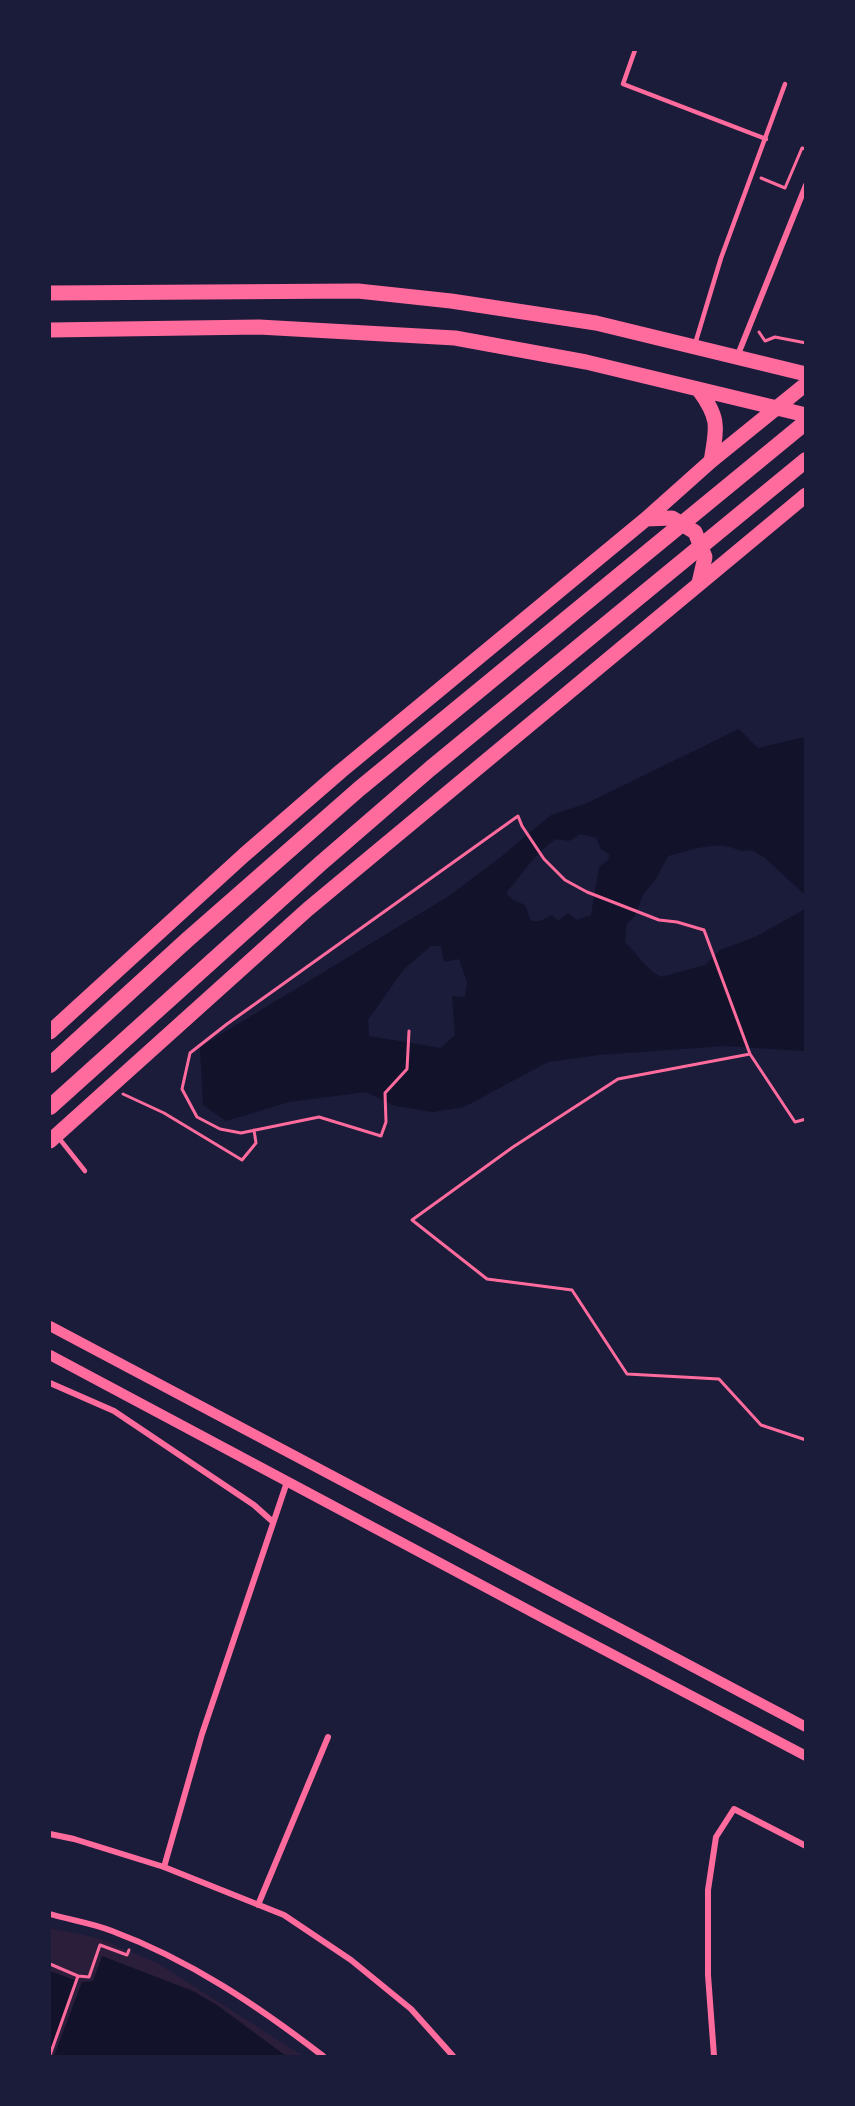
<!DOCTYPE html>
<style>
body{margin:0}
#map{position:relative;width:855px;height:2106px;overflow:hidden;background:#1b1b3a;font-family:Lato,sans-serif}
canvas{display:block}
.frame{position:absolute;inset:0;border:51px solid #1b1b3a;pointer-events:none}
</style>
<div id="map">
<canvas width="855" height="2106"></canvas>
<div class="frame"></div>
</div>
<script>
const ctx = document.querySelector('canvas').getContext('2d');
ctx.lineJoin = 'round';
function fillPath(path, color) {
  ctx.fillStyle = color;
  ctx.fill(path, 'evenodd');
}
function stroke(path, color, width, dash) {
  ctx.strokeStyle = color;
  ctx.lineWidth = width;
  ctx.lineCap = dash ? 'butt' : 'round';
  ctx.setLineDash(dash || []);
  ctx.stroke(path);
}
const green = new Path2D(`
 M50 1928 98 1938 159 1964 303 2056H50Z`);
const water = new Path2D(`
 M739 729 758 748 805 737V895L765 858 752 850C736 853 737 847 724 846 706 844 686 851 668 856L656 879 643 895 635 916 627 924 625 942C640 956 642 966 661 977L705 965 720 950 755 937 805 909 806 1049 803 1051 724 1046 599 1055 548 1062 464 1107 433 1112 395 1106 366 1092 289 1102 226 1121 203 1105 200 1047 449 896 502 856 551 815 585 804ZM580 834 596 838 601 849 610 855 608 860 599 867 591 915 577 920 568 913 558 921 552 915 540 921H531L525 905 513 900 506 893C522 874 536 852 556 839L569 841ZM431 946H441L444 962 459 959 467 982 465 997 452 996 455 1035 441 1048 369 1036 368 1020 404 969Z
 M102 1956 193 1991 217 2005 286 2056H54L82 1982 93 1981Z
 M50 1971 75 1980 50 2051Z`);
const path = new Path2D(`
 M761 178 785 188 802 148 806 149
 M759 332 765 341 775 337 806 343
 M409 1031 407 1069 385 1093 386 1122 381 1136 319 1117 241 1133 220 1129 197 1117 182 1089 190 1053 227 1024 518 816 522 826 544 859 565 880 587 892 659 920 677 922 704 930 750 1054
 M123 1094 164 1113 242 1160 256 1143 254 1130
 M806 1119 795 1122 750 1054 618 1079 513 1147 412 1220 487 1279 572 1290 627 1374 719 1379 761 1425 806 1440
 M50 1964 78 1976 89 1977 100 1945 127 1955 129 1950
 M50 2055 78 1976`);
const service = new Path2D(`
 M635 50 623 84 766 139
 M695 344 721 258 785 84
 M58 1137 85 1171`);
const minor = new Path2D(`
 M737 357 806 185
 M50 1383 114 1411 254 1505 273 1522
 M50 1834 74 1839 164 1867 284 1915 351 1960 411 2009 453 2056
 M164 1867 202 1734 287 1482
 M258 1905 328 1737
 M50 1914C70 1920 92 1923 112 1931 190 1960 258 2006 323 2056
 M714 2056 708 1975V1890L716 1837 734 1809 806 1846`);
const tertiary = new Path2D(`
 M50 1326 806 1727
 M50 1355 547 1620 806 1756`);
const primary = new Path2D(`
 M50 293 358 291 451 301 596 323 806 374
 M50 330 259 327 455 338 586 362 806 415
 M699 390C720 419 717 427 711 461
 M646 519 672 518 695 532 705 557 699 583
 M50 1032 244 855 341 771 646 519 711 461 806 384
 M50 1141 308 909 806 495`);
const trunk = new Path2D(`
 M50 1065 187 940 359 789 806 422
 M50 1107 320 864 431 768 806 460`);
fillPath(green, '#2a1e3b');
fillPath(water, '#12122b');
stroke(path, '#ff6b9d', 3);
stroke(service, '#ff6b9d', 4.5);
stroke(minor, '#ff6b9d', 6);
stroke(tertiary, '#ff6b9d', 10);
stroke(primary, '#ff6b9d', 15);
stroke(trunk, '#ff6b9d', 16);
</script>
